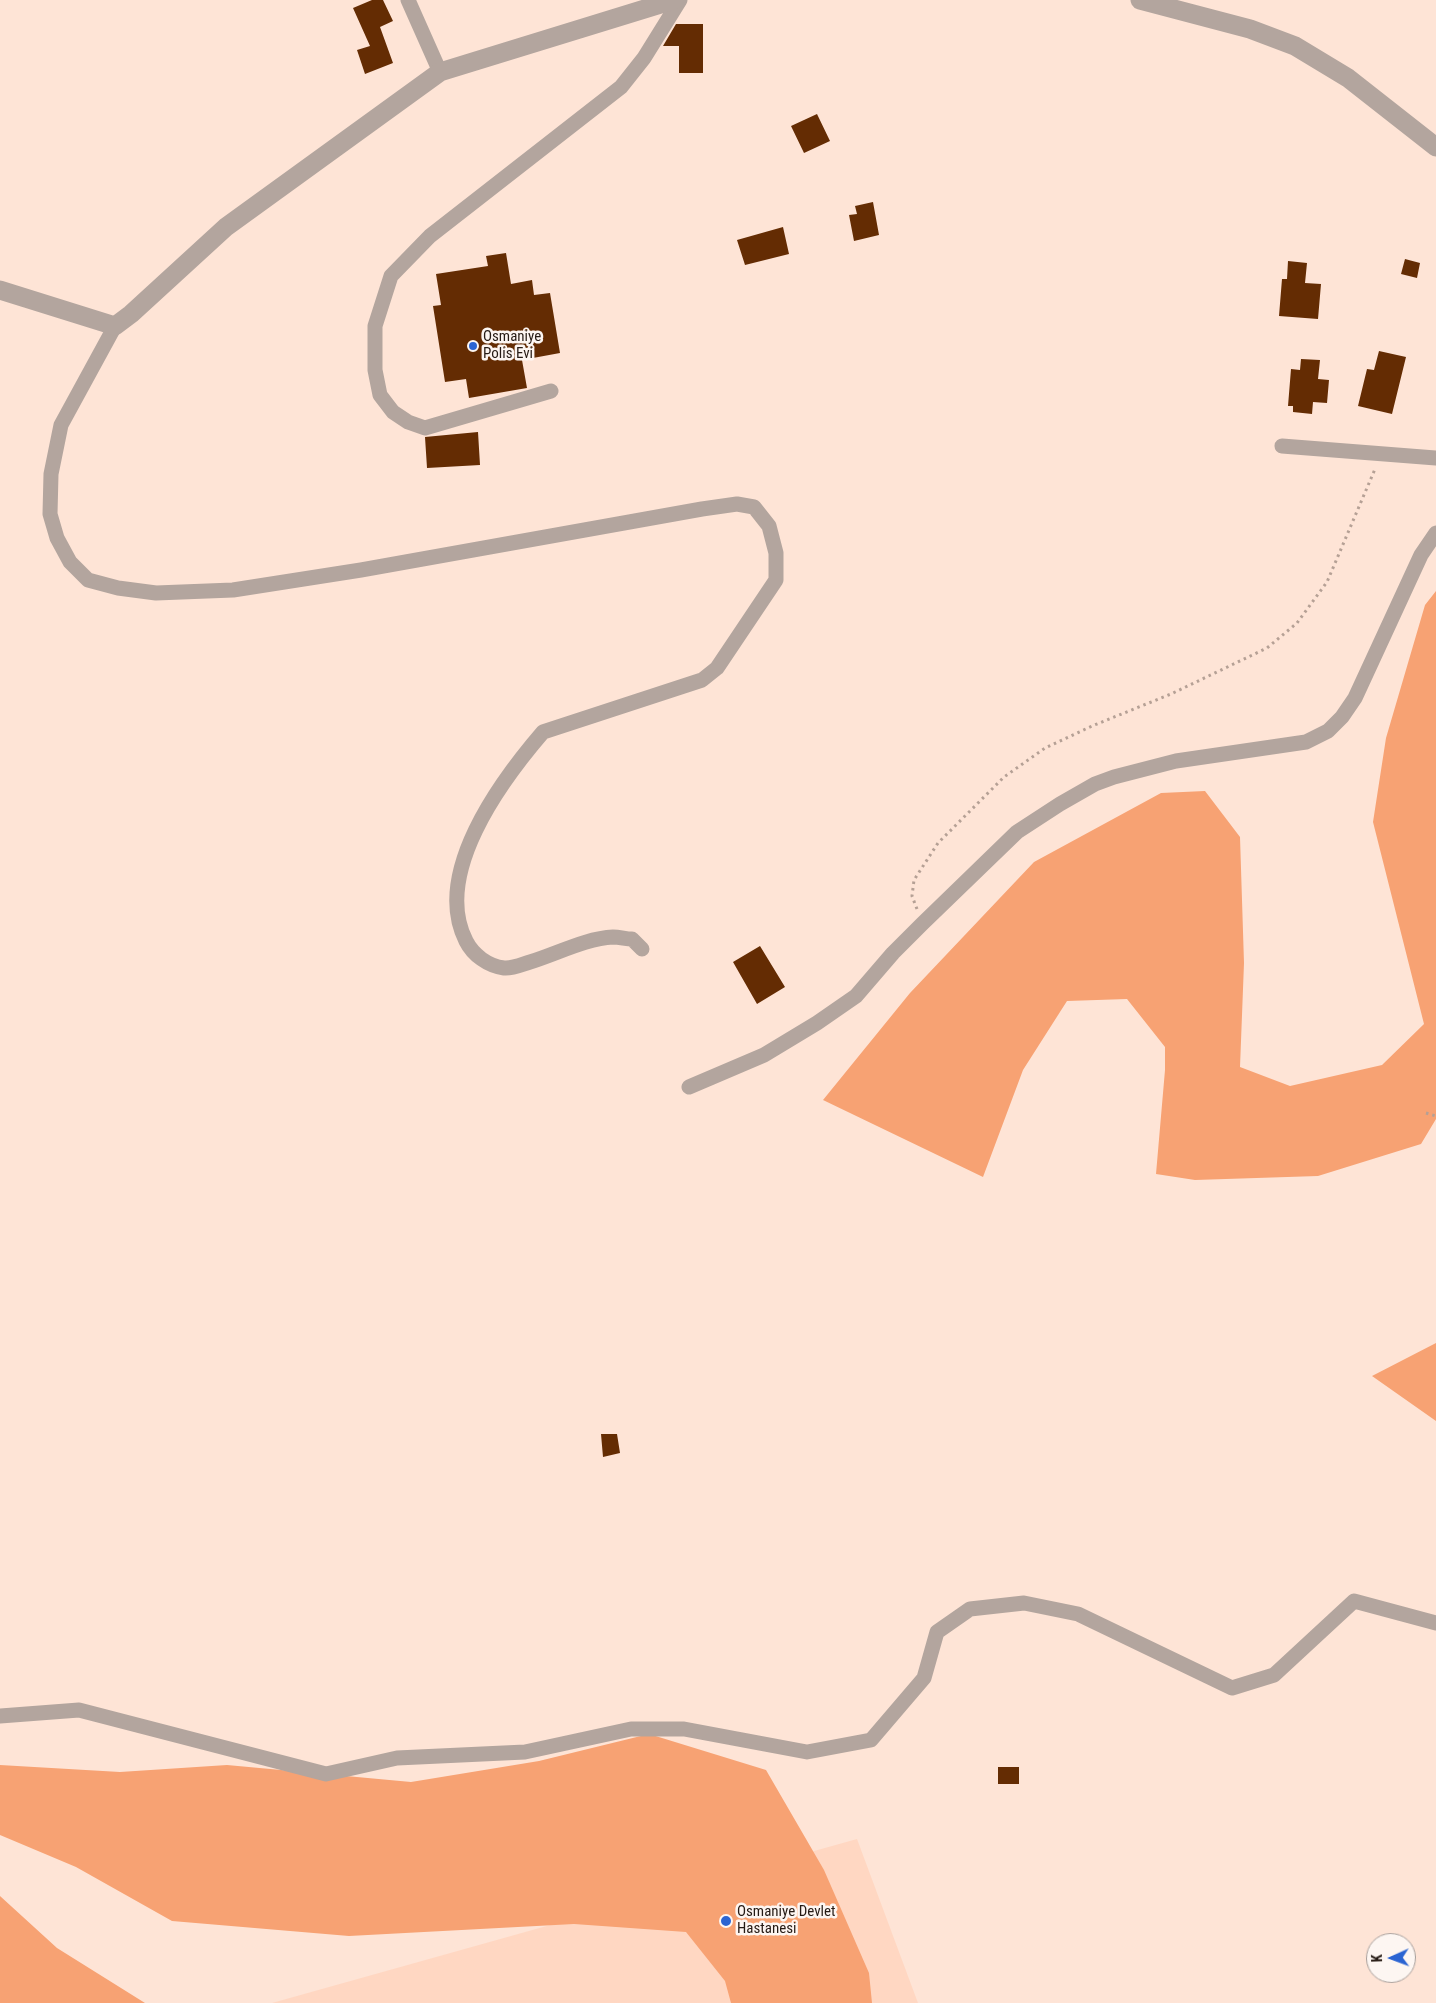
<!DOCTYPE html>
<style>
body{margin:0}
#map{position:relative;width:1436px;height:2003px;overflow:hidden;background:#fee4d6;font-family:"Roboto Condensed",sans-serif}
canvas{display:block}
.north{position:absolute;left:1366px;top:1933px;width:50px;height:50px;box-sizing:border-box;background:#fdf6f2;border:1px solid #a79e9a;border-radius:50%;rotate:268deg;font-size:14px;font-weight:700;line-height:20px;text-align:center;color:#261b15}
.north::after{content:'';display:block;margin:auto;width:18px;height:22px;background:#2b64d2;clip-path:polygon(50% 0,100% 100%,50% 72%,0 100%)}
</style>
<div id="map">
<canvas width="1436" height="2003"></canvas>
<div class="north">K</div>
</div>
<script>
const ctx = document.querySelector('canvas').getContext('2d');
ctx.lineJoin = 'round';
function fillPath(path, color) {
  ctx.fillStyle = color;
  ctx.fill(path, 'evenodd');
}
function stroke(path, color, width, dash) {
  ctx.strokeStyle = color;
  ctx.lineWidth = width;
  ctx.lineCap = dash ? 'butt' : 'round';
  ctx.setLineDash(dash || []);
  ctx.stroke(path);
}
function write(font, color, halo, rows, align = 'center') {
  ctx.font = font + ' "Roboto Condensed",sans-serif';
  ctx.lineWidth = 5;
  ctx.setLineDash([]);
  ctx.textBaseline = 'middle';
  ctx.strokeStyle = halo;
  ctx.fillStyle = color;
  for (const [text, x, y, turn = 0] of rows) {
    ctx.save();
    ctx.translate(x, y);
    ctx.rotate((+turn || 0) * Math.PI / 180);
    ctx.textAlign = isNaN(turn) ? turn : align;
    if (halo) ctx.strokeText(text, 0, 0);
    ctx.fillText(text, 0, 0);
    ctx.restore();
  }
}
const built = new Path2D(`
 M857 1839 918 2003H272Z`);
const forest = new Path2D(`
 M1436 591V1119L1421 1144 1318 1176 1195 1180 1156 1174 1165 1070V1047L1127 999 1067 1001 1023 1070 983 1177 823 1100 910 993 1034 862 1161 793 1205 791 1240 837 1244 963 1240 1067 1290 1086 1382 1065 1424 1024 1373 822 1386 738 1425 605Z
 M1436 1343V1421L1372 1376Z
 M649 1734 766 1770 824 1870 869 1973 872 2003H731L725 1981 686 1932 574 1924 349 1936 172 1921 76 1867 0 1835V1765L120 1772 227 1765 411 1782 539 1761Z
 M0 1896 57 1948 145 2003H0Z`);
const building = new Path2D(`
 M372 0H383L393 21 380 27 393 63 365 74 357 50 370 46 353 8Z
 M676 24H703V73H679V46H663Z
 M817 114 830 141 804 153 791 126Z
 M873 202 879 235 854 241 849 215 857 214 855 206Z
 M783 227 789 254 745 265 737 240Z
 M506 253 511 284 532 280 534 295 550 293 560 353 522 360 527 388 469 398 466 379 445 382 433 306 441 305 436 274 488 266 486 256Z
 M1405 259 1420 263 1417 278 1401 274Z
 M1288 261 1307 263 1305 283 1321 284 1318 319 1279 316 1282 279H1287Z
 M1379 351 1406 357 1392 414 1358 406 1367 369 1374 370Z
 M1301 359 1320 360 1318 379 1329 380 1327 403 1313 402 1312 414 1293 412V406H1288L1291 369 1300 370Z
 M478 432 480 465 427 468 425 437Z
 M760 946 785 987 757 1004 733 962Z
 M601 1434H617L620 1453 603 1457Z
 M998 1767H1019V1784H998Z`);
const path = new Path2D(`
 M917 909 912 896 914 880 938 843 1004 777 1045 748 1092 726 1171 694 1267 648 1297 623 1327 582 1375 469
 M1426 1113 1436 1116`);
const minor = new Path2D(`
 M408 0 440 72
 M115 326 61 425 51 474 50 514 57 538 70 562 88 580 118 588 156 593 233 590 361 570 702 509 737 504 754 507 769 526 776 553V580L717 668 702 680 543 732C500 782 432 874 466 941 473 955 488 966 504 968 512 969 523 964 530 962 556 954 587 938 613 937 620 937 626 939 632 939L642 949
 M551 391 425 428 408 422 393 412 380 395 375 370V326L391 276 430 236 621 87 644 58 680 0
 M1282 446 1436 458
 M689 1087 764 1055 817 1023 856 996 893 953 922 924 1017 832 1060 804 1095 784 1114 777 1176 761 1306 742 1328 731 1342 717 1355 698 1421 555 1436 533
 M0 1716 79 1710 326 1774 397 1758 525 1752 631 1729H684L807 1752 871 1740 924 1678 937 1632 970 1609 1024 1603 1078 1614 1232 1688 1274 1675 1354 1601 1436 1623`);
const tertiary = new Path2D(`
 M1140 0 1250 29 1295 46 1348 78 1436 147
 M0 290 115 326 131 314 226 227 440 72 674 0`);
const markers = [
 [473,346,5,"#2b64d2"],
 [726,1921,6,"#2b64d2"]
];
const poiNames = [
 ["Osmaniye",483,337],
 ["Polis Evi",483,354],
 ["Osmaniye Devlet",737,1912],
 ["Hastanesi",737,1929]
];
fillPath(built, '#ffd7c2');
fillPath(forest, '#f7a273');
fillPath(building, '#642c03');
stroke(path, '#b5a095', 3, [2.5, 4]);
stroke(minor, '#b3a59e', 15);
stroke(tertiary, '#b3a59e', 19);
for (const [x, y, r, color] of markers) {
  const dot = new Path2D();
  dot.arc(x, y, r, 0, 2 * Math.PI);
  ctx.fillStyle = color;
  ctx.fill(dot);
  stroke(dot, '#fdf6f2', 2);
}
write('15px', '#261b15', '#fdf6f2', poiNames, 'left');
</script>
